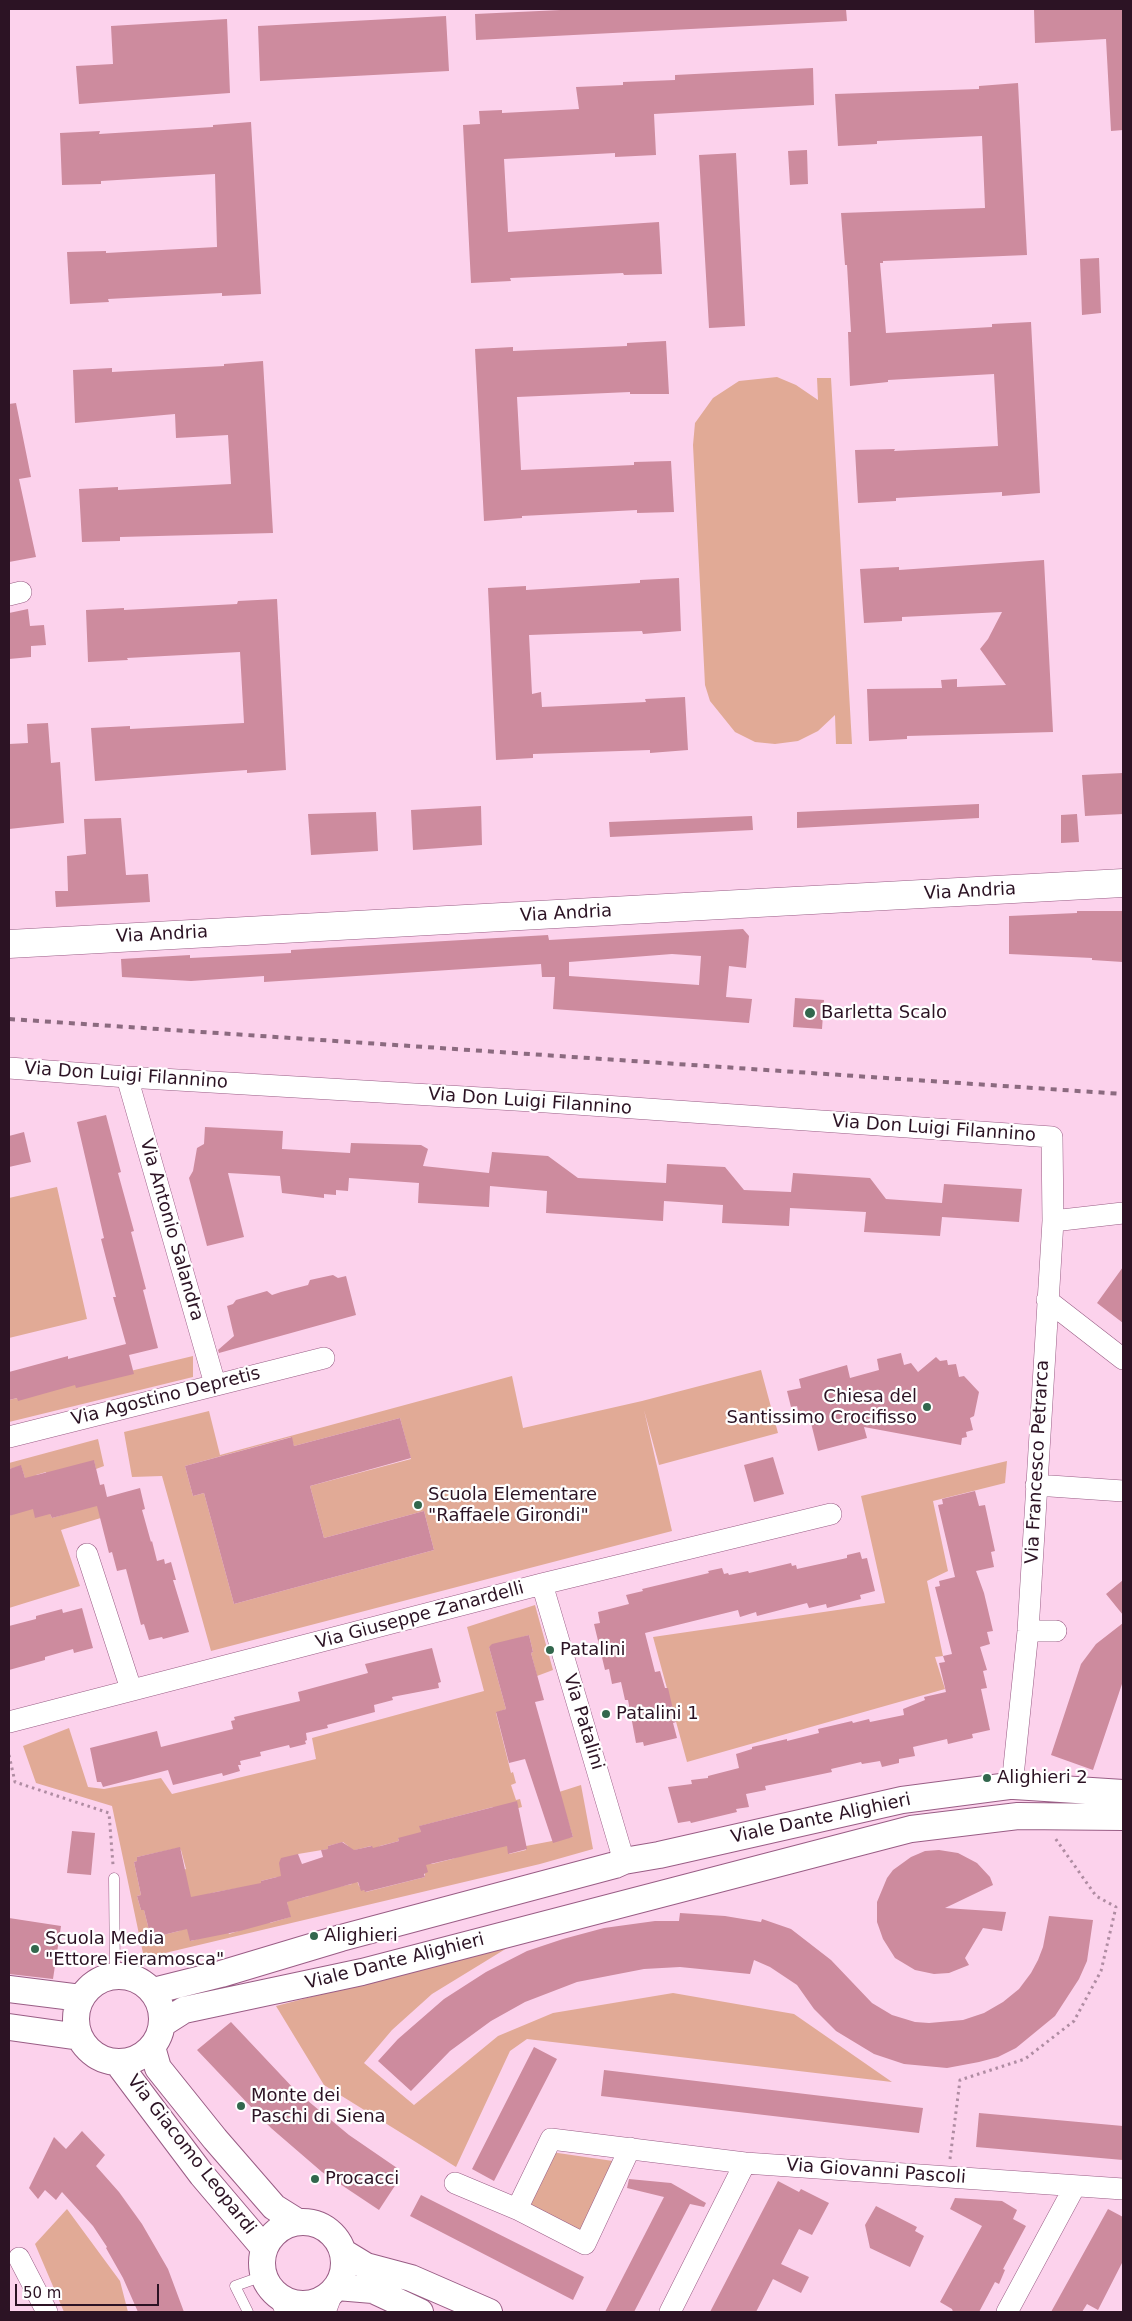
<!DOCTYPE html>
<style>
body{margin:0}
#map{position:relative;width:1132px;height:2321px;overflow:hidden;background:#fcd2ec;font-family:"DejaVu Sans",sans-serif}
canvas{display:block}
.frame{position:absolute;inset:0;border:10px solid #2c1324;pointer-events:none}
.scale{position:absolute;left:15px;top:2284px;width:144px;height:22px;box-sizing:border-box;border:2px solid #2c1324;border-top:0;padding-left:6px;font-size:15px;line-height:18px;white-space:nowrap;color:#2c1324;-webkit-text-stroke:4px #fff;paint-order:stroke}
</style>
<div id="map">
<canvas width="1132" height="2321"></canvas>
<div class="frame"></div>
<div class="scale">50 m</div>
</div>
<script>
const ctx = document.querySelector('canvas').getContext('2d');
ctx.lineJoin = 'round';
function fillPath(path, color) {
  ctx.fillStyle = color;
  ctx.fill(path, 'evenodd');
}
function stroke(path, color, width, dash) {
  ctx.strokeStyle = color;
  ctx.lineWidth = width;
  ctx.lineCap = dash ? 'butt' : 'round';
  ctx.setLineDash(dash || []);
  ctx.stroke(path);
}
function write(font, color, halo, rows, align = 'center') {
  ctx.font = font + ' "DejaVu Sans",sans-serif';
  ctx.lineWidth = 4.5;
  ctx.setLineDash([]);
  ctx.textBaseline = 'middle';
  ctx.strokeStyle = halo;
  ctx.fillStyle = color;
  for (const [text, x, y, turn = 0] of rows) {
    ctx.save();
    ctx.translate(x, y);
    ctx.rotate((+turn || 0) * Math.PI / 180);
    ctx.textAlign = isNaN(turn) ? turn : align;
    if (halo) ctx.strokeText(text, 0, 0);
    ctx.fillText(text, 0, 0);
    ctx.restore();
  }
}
const green = new Path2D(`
 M777 377 796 385 818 400 817 378H831L852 744H836L835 715 818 731 798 741 775 744 755 742 735 732 710 701 705 685 693 445 695 423 713 398 739 381Z
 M57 1187 87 1319 9 1338V1198Z
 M193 1356V1377L9 1422V1400Z
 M761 1370 778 1433 659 1465 644 1410 672 1531 211 1651 162 1476 132 1477 124 1432 209 1411 220 1455 512 1376 523 1428 642 1401ZM400 1418 411 1459 310 1486 324 1538 424 1511 434 1550 234 1604 204 1493 193 1496 185 1466 291 1437 294 1446Z
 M98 1439 104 1466 96 1469 94 1461 46 1475V1472L36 1475 37 1478 26 1481 21 1466 9 1469V1463Z
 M1007 1461 1005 1483 933 1501 948 1571 927 1581 943 1656 935 1657 945 1689 687 1762 653 1637 885 1603 861 1496Z
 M99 1499 104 1517 61 1530 80 1586 9 1608V1516L32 1506 50 1514 52 1518 69 1513Z
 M535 1605 553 1670 537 1676 531 1653 533 1652 529 1635 489 1647 506 1709 496 1713 511 1773 513 1772 516 1783 511 1785 516 1800 520 1799 522 1807 508 1811 493 1807 420 1826 422 1838H398L399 1841 380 1846 374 1852 371 1846 355 1850 350 1856 348 1846 343 1842 328 1846V1849L298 1854 283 1881 277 1877 261 1881 262 1884 216 1892 190 1899 183 1870 186 1869 181 1850 178 1848 137 1857V1861L134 1862 141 1895 137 1896 141 1910H144L151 1938 179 1931 187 1926 191 1941 227 1930 229 1934 269 1921 270 1923 290 1917 286 1897 292 1895 293 1900 309 1896V1893L352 1884 351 1879 356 1878 359 1886 366 1892 425 1877V1861L432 1864 452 1859 506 1840 509 1854 526 1850V1846L573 1837 559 1792 581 1785 593 1849 540 1864 144 1958 112 1806 36 1783 23 1746 69 1728 88 1787 104 1789 161 1778 172 1794 316 1759 312 1738 484 1691 467 1627Z
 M512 1945 432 1994 392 2030 364 2063 414 2105 498 2036 553 2013 673 1993 794 2014 892 2082 527 2039 510 2051 456 2167 324 2085 276 2006Z
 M551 2152 613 2161 580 2235 527 2208Z
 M67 2209 120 2281 128 2312H64L35 2244Z`);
const building = new Path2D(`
 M582 9H846L847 21 476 40 475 14Z
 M1034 9H1123V130L1111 131 1106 39 1035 43Z
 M446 16 449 71 260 81 258 26Z
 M227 19 230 93 79 104 76 66 113 64 111 26Z
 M813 68 814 105 654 114 656 155 615 157V153L504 159 508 232 659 222 662 274 624 275 623 273 510 278 511 281 471 283 463 125 480 124 479 111 502 110V113L579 109 576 87 623 85V82L675 80V75Z
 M1018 83 1027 255 883 261V263H880L886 333 992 327V324L1031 322 1040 493 1002 496V492L896 498V501L858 503 855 450 895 449 894 451 998 446 994 374 888 380V382L850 386 848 332H851L847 265H845L841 213 985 208 982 136 877 141V144L838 146 835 94 979 89V86Z
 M251 122 261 294 222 296V293L108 299 109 302 70 304 67 252 106 251V253L217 247 215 174 101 181V184L62 185 60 133 100 131 99 134 213 127V125Z
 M807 150 808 184 790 185 788 151Z
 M736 153 745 326 709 328 699 155Z
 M1099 258 1101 313 1082 315 1080 259Z
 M666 341 669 394H630V392L517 397 521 470 634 465V462L671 461 674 512 637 513V510L522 516V518L484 521 475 349 513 347V351L627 346V343Z
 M263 361 273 533 120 537V541L82 542 79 489 118 487V490L231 484 228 435 176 438 175 414 75 423 73 370 112 368V372L224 366V364Z
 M16 403 31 477 19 479 36 557 9 562V404Z
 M1044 560 1053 732 907 736V739L869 741 867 689 942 688 941 680 957 679V687L1006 685 980 649 988 639 1002 612 902 617V621L864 623 860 569 899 567V570Z
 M679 578 681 631 643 634 642 631 529 635 532 694 541 692 542 707 646 702 645 699 685 697 688 750 650 753V750L533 754V758L496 760 488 588 526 586V590L640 583V580Z
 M277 599 286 770 247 773V770L95 781 91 728 130 726V729L244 723 240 652 127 658 128 660 88 662 86 610 124 608V610L237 604 238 601Z
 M28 609 30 626 44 625 46 645 31 646V657L9 659V613Z
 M48 723 51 763 60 762 64 823 9 829V744L28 743 27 724Z
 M1123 773V814L1085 816 1082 775Z
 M979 804V818L797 828V812Z
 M481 806 482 845 413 850 411 810Z
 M376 812 378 851 311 855 308 814Z
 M1077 814 1079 842 1061 843V815Z
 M752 816 753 830 610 837 609 822Z
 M121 818 126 875 148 874 150 902 56 907 55 891H68L67 856 86 854 84 819Z
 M1077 911H1123V962L1092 960V958L1009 954V916L1077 913Z
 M743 929 749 936 746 968 729 966 726 997 752 999 749 1023 553 1009 555 977H542L541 964 264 982V976L191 981 122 977 121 959 190 955V958L291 953V950L548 935 549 940ZM672 954 701 956 699 985 569 976V962Z
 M795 998 824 1000 822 1029 793 1027Z
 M106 1115 121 1172 118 1173 134 1231 131 1232 146 1289 143 1290 158 1348 129 1355 134 1374 76 1388 75 1385 18 1401 17 1398 9 1400V1372L68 1356V1359L126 1344 113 1297H116L101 1239 104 1238 77 1122Z
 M205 1127 283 1131 282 1149 350 1153 351 1143 421 1145 428 1149 423 1166 489 1173 492 1152 548 1156 578 1178 666 1183 667 1164 725 1167 744 1190 791 1192 793 1173 870 1178 886 1199 942 1203 944 1184 1022 1189 1019 1222 942 1217 940 1236 864 1232 866 1212 790 1208 789 1226 722 1223 723 1205 664 1201 663 1221 546 1213 547 1191 490 1186 489 1207 418 1203 419 1183 349 1178 348 1191 336 1190V1195L324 1194V1198L282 1193 280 1176 228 1173 244 1237 207 1246 189 1178 193 1171 197 1148 204 1144Z
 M24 1132 31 1162 9 1167V1136Z
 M1123 1267V1323L1097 1303Z
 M333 1275 338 1278 346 1276 356 1315 219 1353 218 1350 234 1336 227 1306 233 1304 236 1300 267 1291 272 1295 281 1292 308 1285 310 1280Z
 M901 1353 904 1365 911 1363 918 1372 936 1357 940 1361 947 1360 948 1365 956 1364 959 1377 964 1376 979 1392 974 1416 970 1418 973 1430 966 1432 967 1437 962 1438 961 1445 864 1427 867 1438 818 1451 809 1415 800 1418 797 1406 791 1407 787 1391 801 1388 799 1379 847 1365 850 1378 879 1370 877 1359Z
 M400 1418 411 1458 310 1486 324 1538 424 1511 434 1550 234 1604 204 1493 193 1496 185 1466 292 1437 294 1446Z
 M773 1457 784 1494 754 1502 744 1465Z
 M94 1460 100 1485 104 1484 107 1497 140 1488 145 1509 142 1510 151 1542 152 1541 157 1561 164 1559 165 1564 171 1562 176 1580H173L189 1632 163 1639 162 1637 149 1640 144 1624 141 1625 126 1569 117 1571 112 1552 109 1553 97 1506 52 1518 50 1514 35 1518 33 1509 9 1516V1469L21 1465 25 1478Z
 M975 1491 979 1506 985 1505 995 1551 991 1552 994 1567 976 1571 984 1593 993 1631 987 1632 990 1644 980 1647 987 1670 983 1671 987 1688 981 1689 990 1730 972 1734 973 1738 948 1744 947 1739 913 1747 915 1756 899 1759V1763L882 1767 880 1761 862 1764 861 1762 831 1769 832 1772 765 1786 766 1790 746 1794 749 1807 736 1809 737 1812 691 1823 690 1821 678 1823 668 1787 692 1784 691 1780 708 1778V1776L739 1768 736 1754 752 1749V1747L787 1739V1741L819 1733 818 1729 852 1721 853 1723 869 1719 870 1722 904 1715 903 1709 925 1700 924 1697 946 1692 939 1663 945 1662 943 1656 952 1654 935 1587 940 1586 939 1581 955 1577 938 1505 943 1504 942 1499Z
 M860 1552 862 1559 867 1558 875 1591 860 1595 861 1599 827 1608 826 1604 809 1608 807 1603 757 1616 756 1612 740 1617 738 1610 645 1633 655 1672 660 1671 665 1688H668L676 1722 673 1723 677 1738 644 1746 643 1742 636 1743 628 1700H625L621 1682 612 1684 609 1669 605 1670 594 1624 600 1623 598 1612 629 1604 626 1595 643 1591 642 1589 709 1573 708 1571 722 1568 724 1574 728 1573 729 1575 748 1571 749 1573 791 1563 792 1566 796 1565 797 1569 847 1558V1555Z
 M1123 1580V1615L1106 1594Z
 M82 1608 93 1648 74 1653 73 1649 45 1657V1660L9 1670V1626L36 1619V1616L62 1609 63 1613Z
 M1123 1623V1681L1093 1770 1051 1755 1081 1664 1096 1644Z
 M529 1635 533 1652 531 1653 544 1700 535 1702 573 1837 553 1843 525 1759 509 1763 496 1712 506 1709 489 1647 492 1644Z
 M432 1648 441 1682 438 1683 439 1688 392 1697 393 1700 374 1705 375 1712 327 1725 328 1728 306 1733 307 1740 305 1741 306 1744 290 1748 289 1745 260 1752 261 1756 240 1761 241 1765H238L240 1771 223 1776 222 1773 173 1785 168 1770 103 1787 101 1782H97L90 1748 157 1731 161 1747 233 1729 231 1721 235 1720 234 1717 300 1701 298 1692 368 1673 365 1664Z
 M517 1801 527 1849 508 1854 507 1846 426 1865 428 1872 424 1874 425 1877 365 1892 364 1890 361 1891 358 1882 287 1902 291 1917 240 1931 190 1941 187 1929 151 1938 144 1910H141L137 1896 141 1895 134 1862 137 1861V1857L180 1847 191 1897 261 1883V1881L281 1876 279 1863 281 1858 298 1854 302 1864 323 1857 321 1850 328 1849V1846L342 1842 354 1850 372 1846 373 1848 399 1841 398 1838 421 1832 419 1826Z
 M72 1831 95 1833 91 1875 67 1873Z
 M939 1850 958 1853 977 1863 990 1877 993 1885 945 1908 1006 1912 1002 1931 983 1928 965 1958 969 1965 949 1973 934 1974 915 1970 895 1958 883 1939 877 1922V1902L887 1878 893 1870 911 1857 925 1851Z
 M680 1913 725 1916 761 1922 762 1919 791 1929 831 1960 872 2003 892 2015 915 2022 929 2023 963 2020 984 2013 1003 2002 1019 1989 1031 1973 1038 1960 1043 1947 1049 1916 1093 1920 1087 1961 1079 1979 1055 2016 1016 2048 998 2057 979 2062 947 2068 904 2064 874 2054 836 2031 814 2009 797 1985 770 1967 754 1960 750 1974 680 1967 644 1969 577 1982 525 2002 491 2021 450 2051 411 2091 378 2061 398 2039 444 1999 486 1972 527 1951 563 1939 604 1928 655 1921H679Z
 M9 1918 61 1926 53 1979 9 1974Z
 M231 2022 296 2091 349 2135 400 2170 395 2178H400L379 2210 322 2172 271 2128 197 2050Z
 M534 2047 557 2059 494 2181 472 2169Z
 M604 2070 923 2108 919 2133 601 2096Z
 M979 2113 1123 2126V2160L976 2147Z
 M82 2131 105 2155 96 2166 119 2192 142 2224 168 2269 184 2312H138L123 2278 106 2248 107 2247 93 2226 62 2192 56 2200 45 2190 38 2199 29 2188 54 2137 66 2149Z
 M629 2179 671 2183 706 2203 704 2207 690 2204 634 2312H605L664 2197 627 2188Z
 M778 2181 799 2192 801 2189 829 2203 812 2235 799 2229 781 2264 809 2277 801 2293 773 2279 756 2312H710Z
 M421 2195 584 2277 573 2300 410 2216Z
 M955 2198 1002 2201 1017 2210 1013 2219 1026 2226 1003 2269 1005 2270 999 2284 995 2282 979 2312H953L952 2309 940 2302 982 2226 950 2209Z
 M876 2206 917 2227 915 2231 924 2236 910 2267 870 2248 865 2225Z
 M1108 2209 1123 2217V2261L1098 2310 1087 2304 1082 2312H1051Z`);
const path = new Path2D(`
 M9 1755 15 1782 109 1813 113 1865
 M950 2159 960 2080 1025 2059 1074 2021 1101 1971 1116 1907 1096 1896 1055 1838`);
const service = new Path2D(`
 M114 1878 115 1976
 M248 2312 235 2286 263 2276`);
const minor = new Path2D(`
 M9 595 21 592
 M9 1068 127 1077 532 1101 1052 1137 1053 1221 1028 1631 1012 1786
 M127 1077 215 1384
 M1053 1221 1123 1213
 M1047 1300 1123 1359
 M9 1437 324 1358
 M1036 1485 1123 1491
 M87 1554 131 1689
 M542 1584 624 1861
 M1028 1631H1056
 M9 1722 542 1584 831 1514
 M455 2183 517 2209 551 2139 745 2163 1123 2189
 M517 2209 585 2244 630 2148
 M19 2258 47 2312
 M281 2299 286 2312
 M325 2312 333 2291
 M670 2312 745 2163
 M1007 2312 1075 2186`);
const tertiary = new Path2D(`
 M1014 1786 1123 1793
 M76 2019a43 43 0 1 1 86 0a43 43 0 1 1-86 0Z
 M9 1989 81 1998
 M153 1991 221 1974 341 1938 615 1865 624 1861 659 1855 902 1800 1009 1786
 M162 2024 184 2010 362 1972 911 1829 1018 1816 1123 1817
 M9 2027 80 2037
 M152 2047 158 2068 215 2139 274 2207 298 2222
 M117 2062 202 2175 264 2248
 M262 2263a41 41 0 1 1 82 0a41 41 0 1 1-82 0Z
 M343 2252 366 2266 411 2278 489 2312
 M337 2287 373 2290 420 2312`);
const secondary = new Path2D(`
 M9 944 1123 883`);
const rail = new Path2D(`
 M9 1019 1123 1094`);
const markers = [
 [810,1013,6,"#32674d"],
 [927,1407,5,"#32674d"],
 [418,1505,5,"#32674d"],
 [550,1650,5,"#32674d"],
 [606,1714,5,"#32674d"],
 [987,1778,5,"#32674d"],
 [314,1936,5,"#32674d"],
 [35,1949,5,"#32674d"],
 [241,2106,5,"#32674d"],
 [315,2179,5,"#32674d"]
];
const streetNames = [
 ["Via Andria",970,892,-3],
 ["Via Andria",566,914,-3],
 ["Via Andria",162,935,-3],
 ["Via Don Luigi Filannino",126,1076,4],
 ["Via Don Luigi Filannino",530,1102,4],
 ["Via Don Luigi Filannino",934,1129,4],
 ["Via Antonio Salandra",171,1230,74],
 ["Via Agostino Depretis",166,1397,-14],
 ["Via Francesco Petrarca",1038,1462,-87],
 ["Via Giuseppe Zanardelli",420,1616,-15],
 ["Via Patalini",583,1722,73],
 ["Viale Dante Alighieri",821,1819,-12],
 ["Viale Dante Alighieri",395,1962,-14],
 ["Via Giacomo Leopardi",191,2155,52],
 ["Via Giovanni Pascoli",876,2172,4]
];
const poiNames = [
 ["Barletta Scalo",821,1013],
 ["Chiesa del",917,1397,"right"],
 ["Santissimo Crocifisso",917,1418,"right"],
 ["Scuola Elementare",428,1495],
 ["\"Raffaele Girondi\"",428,1516],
 ["Patalini",560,1650],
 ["Patalini 1",616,1714],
 ["Alighieri 2",997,1778],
 ["Alighieri",324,1936],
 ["Scuola Media",45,1939],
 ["\"Ettore Fieramosca\"",45,1960],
 ["Monte dei",251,2096],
 ["Paschi di Siena",251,2117],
 ["Procacci",325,2179]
];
fillPath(green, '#e1aa96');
fillPath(building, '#cd8b9e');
stroke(service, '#995d85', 11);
stroke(minor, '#995d85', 22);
stroke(tertiary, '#995d85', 28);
stroke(secondary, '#995d85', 29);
stroke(path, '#af8ca2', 3, [2.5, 4]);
stroke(service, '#fff', 10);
stroke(minor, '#fff', 21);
stroke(tertiary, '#fff', 26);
stroke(secondary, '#fff', 28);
stroke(rail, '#8b6a7f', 4, [6, 6]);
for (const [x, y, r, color] of markers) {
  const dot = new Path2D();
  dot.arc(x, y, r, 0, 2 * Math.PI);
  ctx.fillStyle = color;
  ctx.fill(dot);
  stroke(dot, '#fff', 2);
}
write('18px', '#2c1324', '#fff', streetNames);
write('18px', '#2c1324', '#fff', poiNames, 'left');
</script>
